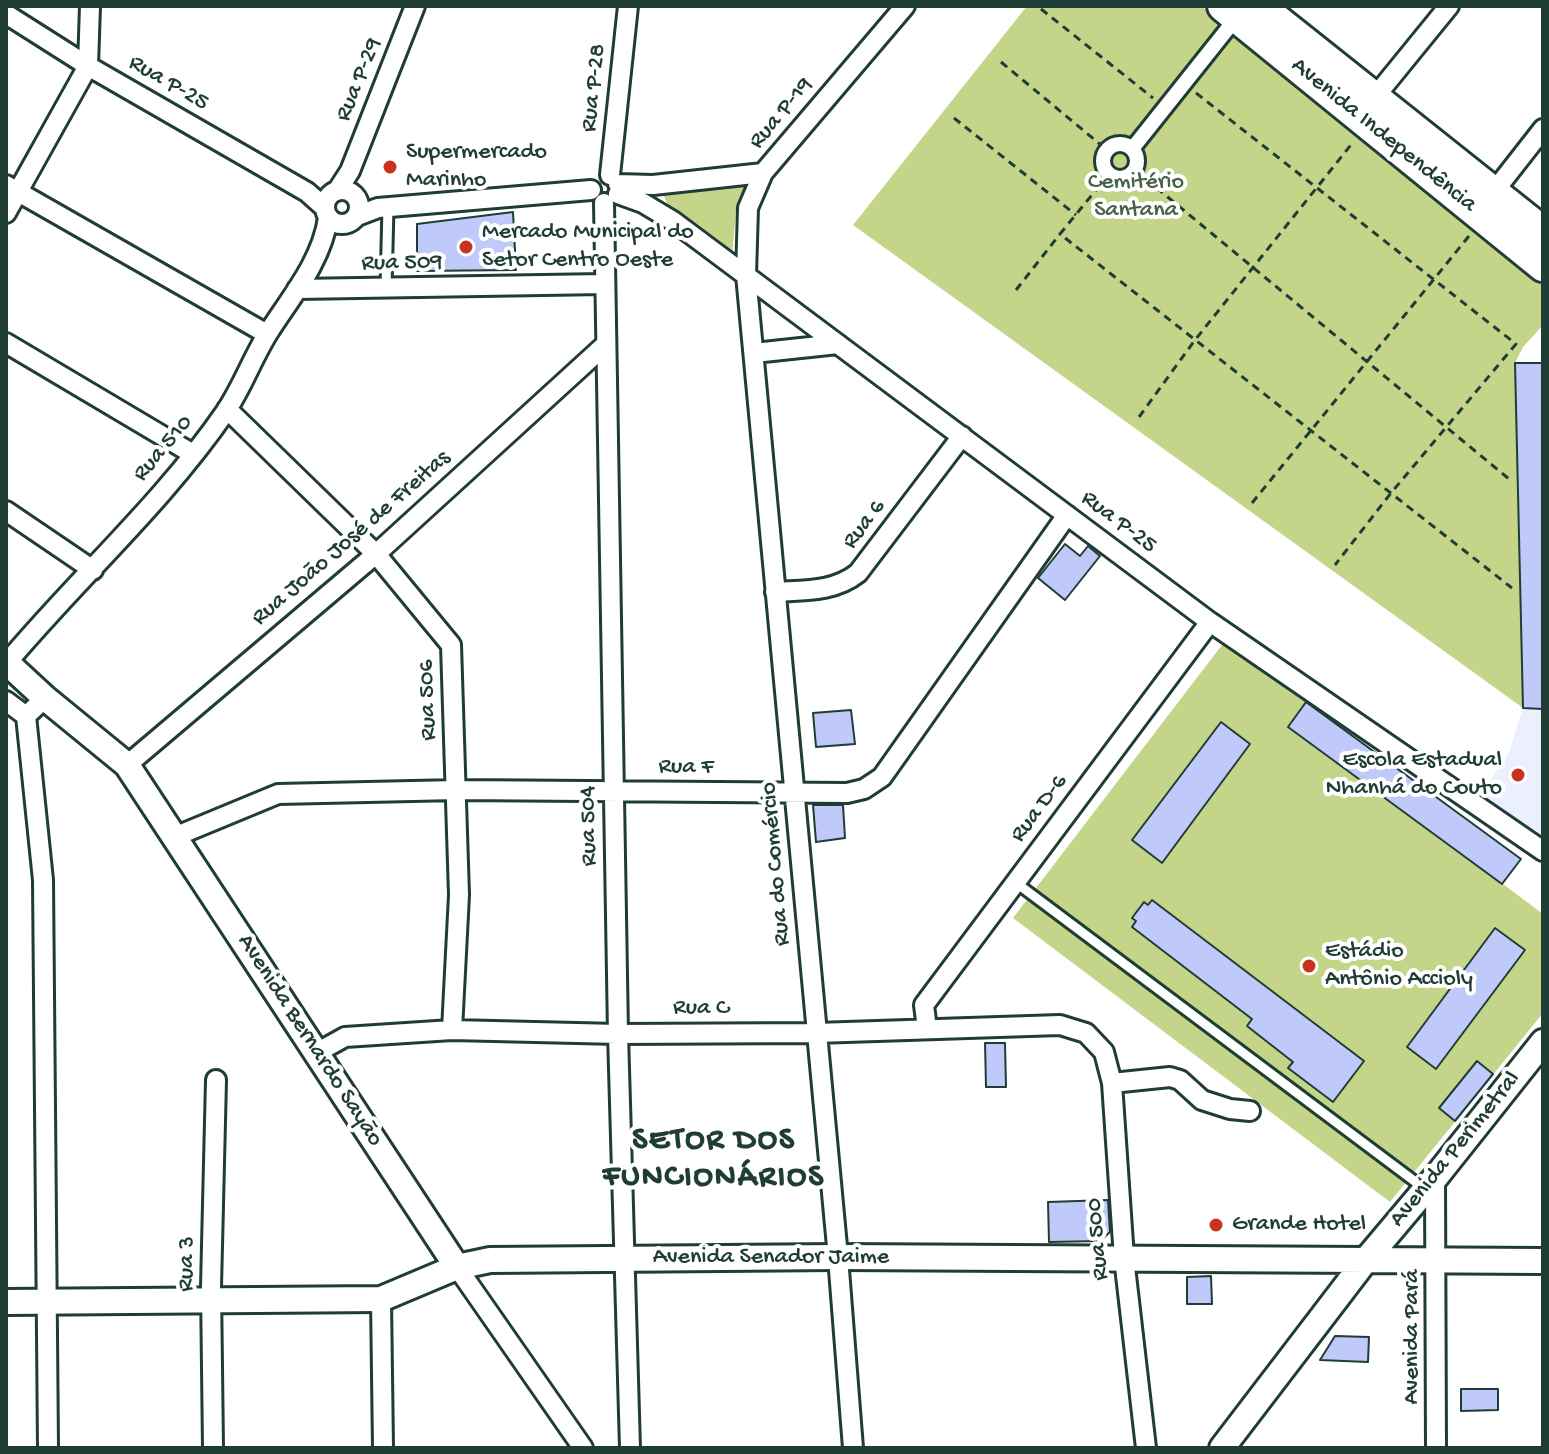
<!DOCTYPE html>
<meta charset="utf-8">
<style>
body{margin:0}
#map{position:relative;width:1549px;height:1454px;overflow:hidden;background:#fff;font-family:"Gochi Hand",sans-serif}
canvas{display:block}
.frame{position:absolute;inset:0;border:8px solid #1f3d34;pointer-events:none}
</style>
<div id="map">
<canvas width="1549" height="1454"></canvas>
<div class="frame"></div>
</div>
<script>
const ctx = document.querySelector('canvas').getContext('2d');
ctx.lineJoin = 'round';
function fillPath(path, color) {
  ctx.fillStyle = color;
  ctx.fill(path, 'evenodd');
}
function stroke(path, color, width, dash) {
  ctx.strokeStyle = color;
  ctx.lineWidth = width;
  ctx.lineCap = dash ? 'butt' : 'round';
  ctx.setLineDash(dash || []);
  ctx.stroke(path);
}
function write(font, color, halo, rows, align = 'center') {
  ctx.font = font + ' "Gochi Hand",sans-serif';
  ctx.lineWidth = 8;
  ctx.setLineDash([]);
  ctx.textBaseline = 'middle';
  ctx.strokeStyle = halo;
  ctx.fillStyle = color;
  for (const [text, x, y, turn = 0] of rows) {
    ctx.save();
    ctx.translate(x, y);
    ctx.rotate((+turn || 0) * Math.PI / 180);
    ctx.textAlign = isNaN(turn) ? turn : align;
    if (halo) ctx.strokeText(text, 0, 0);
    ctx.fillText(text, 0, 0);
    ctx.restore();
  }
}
const built = new Path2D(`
 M1523 708 1543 709V844L1478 798 1509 753Z`);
const green = new Path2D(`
 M1027 6H1201L1543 286V325L1523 347 1515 363 1523 708 853 225Z
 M744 181 747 187 736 211 732 257 669 208 664 196 666 189Z
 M1225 641 1521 859 1503 884 1543 914V1013L1390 1202 1013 918Z`);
const building = new Path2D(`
 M513 212 516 270 417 271V224Z
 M1515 363H1543V709L1523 708Z
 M1065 544 1080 556 1088 546 1100 556 1065 600 1038 578Z
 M1306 702 1521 859 1502 884 1288 727Z
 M851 710 855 744 816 747 813 713Z
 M1221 722 1250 744 1162 863 1132 840Z
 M813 805H843L845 838 816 842Z
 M1152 900 1364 1061 1333 1102 1288 1068 1293 1062 1247 1026 1252 1019 1132 927 1136 921 1132 918 1144 902 1148 905Z
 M1495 928 1525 950 1436 1069 1407 1047Z
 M985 1043H1005L1006 1087H986Z
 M1477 1061 1493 1074 1455 1121 1439 1108Z
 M1108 1200 1110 1232 1100 1241 1049 1242 1048 1202Z
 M1211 1276 1212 1304H1187V1277Z
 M1335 1336 1369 1337 1368 1362 1320 1360Z
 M1461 1389H1498V1410L1461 1411Z`);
const path = new Path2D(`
 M1041 9 1153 98
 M1001 62 1107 150
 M1196 93 1516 344 1391 493 1335 565
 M954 118 1076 215
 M1135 170 1509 479
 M1109 174 1060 234 1512 588
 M1016 290 1060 234
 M1139 417 1195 340 1354 141
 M1252 503 1469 236`);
const service = new Path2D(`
 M386 288 388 207
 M1015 882 1425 1189`);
const pedestrian = new Path2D(`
 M1103 161a17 17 0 1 1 34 0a17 17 0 1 1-34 0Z
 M1132 149 1237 17`);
const minor = new Path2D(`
 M6 14 88 66 307 192 325 208
 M1370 103 1449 6
 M610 175 628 6
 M618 184 653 185 763 173
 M6 185 267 334
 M325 207a17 17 0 1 1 34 0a17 17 0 1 1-34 0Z
 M337 191 350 171 415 6
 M618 194 643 203 673 221 1210 622 1543 851
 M1489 198 1543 129
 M604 203 618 1034 630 1448
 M6 213 88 66 90 6
 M357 216 378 208 591 190
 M297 289 604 284
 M6 343 193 454
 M754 353 838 344
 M227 409 376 554 451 645 459 895 452 1030
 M6 511 93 570
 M775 592C805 590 834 592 858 573L962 436
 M6 664C77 579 163 503 226 411 243 386 253 356 270 330 292 296 322 260 328 218
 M45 698 26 716 43 880 48 1448
 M6 701 26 716
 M127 765 376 554 605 345
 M174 837 278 794 457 790 847 793 864 789 882 777 1067 515
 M927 1029 924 1005 1210 622
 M318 1052 345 1037 452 1030 618 1034 816 1033 1060 1025 1086 1033 1104 1052 1112 1083 1124 1258 1146 1448
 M1112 1083 1170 1077 1180 1080 1202 1100 1230 1109 1250 1111
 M1435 1178 1436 1448
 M457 1267 583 1448
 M381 1299 383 1448
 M213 1448 211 1287 216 1080
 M853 1448 838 1257 746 275 748 208 763 173 905 6`);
const tertiary = new Path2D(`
 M6 662 45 698 127 765 457 1267
 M6 1302 381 1299 457 1267 490 1260 838 1257 1543 1261
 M1222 1448 1365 1261 1435 1178 1543 1042`);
const primary = new Path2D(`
 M1223 6 1543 266
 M1259 6 1543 232`);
const markers = [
 [390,167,8,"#c8321e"],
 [466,247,8,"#c8321e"],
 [1518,775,8,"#c8321e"],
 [1309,966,8,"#c8321e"],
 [1216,1225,8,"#c8321e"]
];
const streetNames = [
 ["Rua P-29",360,80,-68],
 ["Rua P-25",168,84,30],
 ["Rua P-28",595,88,-84],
 ["Rua P-19",782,114,-50],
 ["Avenida Independência",1383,136,39],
 ["Rua 509",402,264,-1],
 ["Rua 510",164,449,-50],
 ["Rua P-25",1118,523,37],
 ["Rua 6",865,525,-53],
 ["Rua João José de Freitas",352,539,-41],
 ["Rua 506",429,700,-92],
 ["Rua F",686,768],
 ["Rua D-6",1040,809,-53],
 ["Rua 504",590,826,-91],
 ["Rua do Comércio",777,864,-95],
 ["Rua C",701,1009],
 ["Avenida Bernardo Sayão",309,1041,57],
 ["Avenida Perimetral",1456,1150,-51],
 ["Rua 500",1099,1239,-95],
 ["Avenida Senador Jaime",771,1258],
 ["Rua 3",188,1264,-89],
 ["Avenida Pará",1413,1337,-90]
];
const poiNames = [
 ["Supermercado",406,153],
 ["Marinho",406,181],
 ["Mercado Municipal do",482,233],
 ["Setor Centro Oeste",482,261],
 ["Escola Estadual",1502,761,"right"],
 ["Nhanhá do Couto",1502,789,"right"],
 ["Estádio",1325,952],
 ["Antônio Accioly",1325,980],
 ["Grande Hotel",1232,1225]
];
const parkNames = [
 ["Cemitério",1136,183],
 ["Santana",1136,211]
];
const districtNames = [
 ["SETOR DOS",714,1142],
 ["FUNCIONÁRIOS",714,1179]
];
fillPath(built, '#eceffe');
fillPath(green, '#c4d58a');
fillPath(building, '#bfc9fa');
stroke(building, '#1f3d34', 2);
stroke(service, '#1f3d34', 15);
stroke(pedestrian, '#1f3d34', 20);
stroke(minor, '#1f3d34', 24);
stroke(tertiary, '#1f3d34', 30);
stroke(primary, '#1f3d34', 36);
stroke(path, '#1f3d34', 3, [8, 6]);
stroke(service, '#fff', 9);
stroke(pedestrian, '#fff', 14);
stroke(minor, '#fff', 18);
stroke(tertiary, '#fff', 24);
stroke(primary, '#fff', 30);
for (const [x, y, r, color] of markers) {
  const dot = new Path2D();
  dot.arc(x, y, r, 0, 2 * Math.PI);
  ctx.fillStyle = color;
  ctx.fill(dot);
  stroke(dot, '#fff', 3);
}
write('24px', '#1f3d34', '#fff', streetNames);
write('24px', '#1f3d34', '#fff', poiNames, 'left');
write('24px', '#48634a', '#fff', parkNames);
ctx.letterSpacing = '2px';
write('bold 32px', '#1f3d34', '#fff', districtNames);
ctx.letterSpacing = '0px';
</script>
